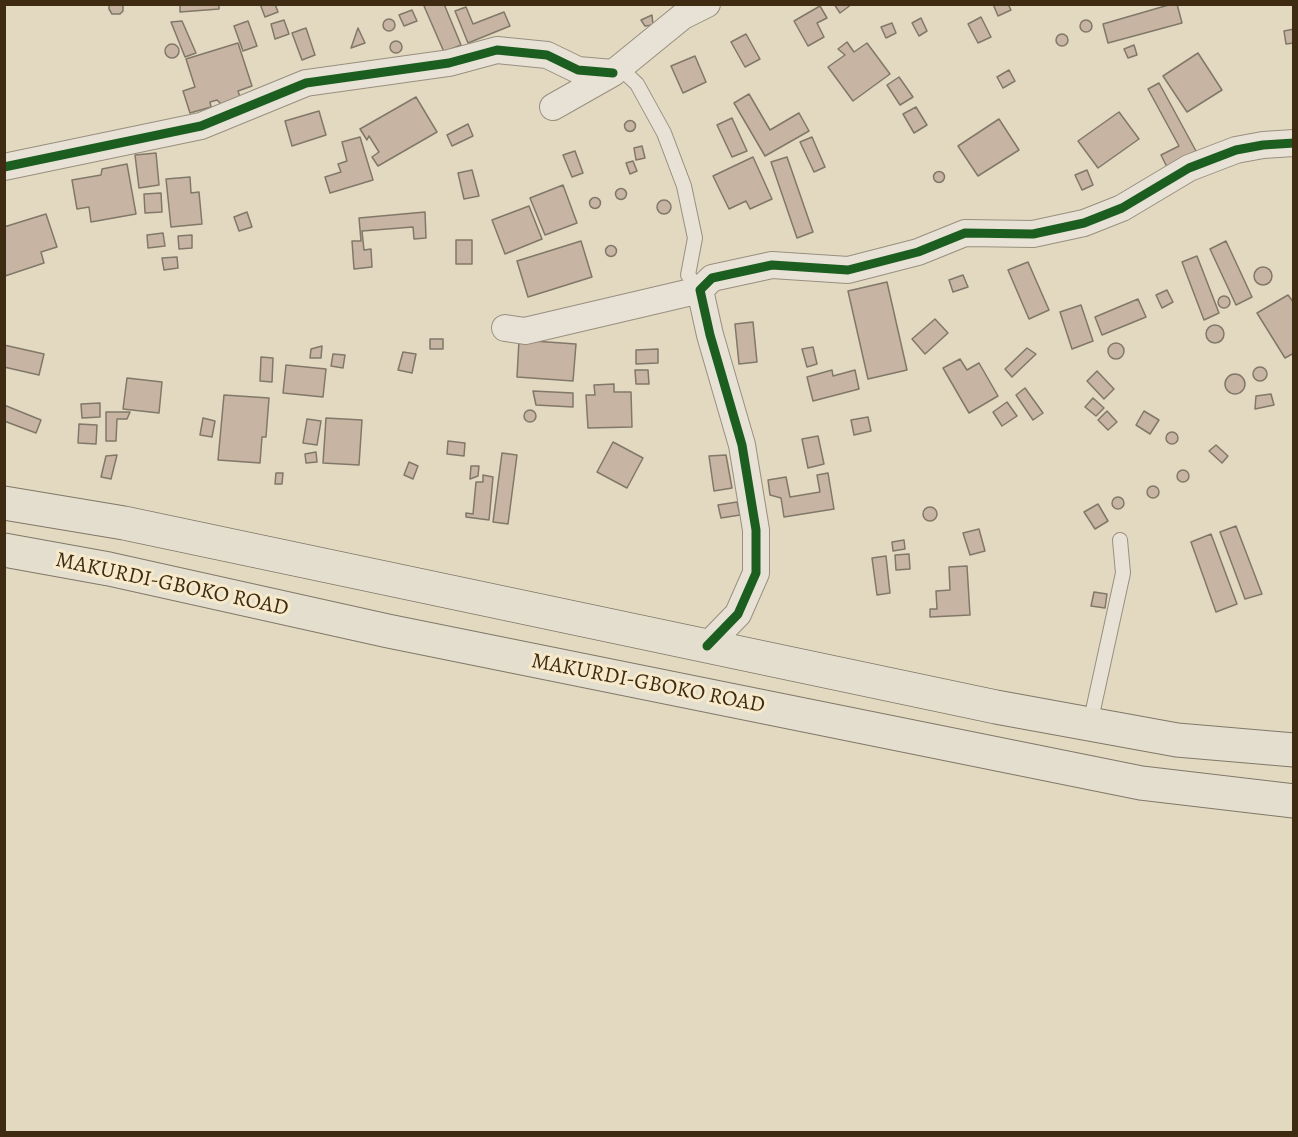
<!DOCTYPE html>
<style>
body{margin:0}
#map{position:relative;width:1298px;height:1137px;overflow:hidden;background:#e3d8c0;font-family:Alegreya,serif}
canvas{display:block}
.frame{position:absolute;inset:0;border:6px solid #3e2b11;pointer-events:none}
</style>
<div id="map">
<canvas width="1298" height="1137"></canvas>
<div class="frame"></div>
</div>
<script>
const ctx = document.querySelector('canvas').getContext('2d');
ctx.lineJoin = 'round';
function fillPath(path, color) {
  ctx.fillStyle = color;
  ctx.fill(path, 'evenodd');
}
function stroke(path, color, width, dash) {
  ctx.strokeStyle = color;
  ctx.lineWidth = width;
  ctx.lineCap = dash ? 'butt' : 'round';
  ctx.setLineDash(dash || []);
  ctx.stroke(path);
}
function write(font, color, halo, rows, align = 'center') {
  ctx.font = font + ' Alegreya,serif';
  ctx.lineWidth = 6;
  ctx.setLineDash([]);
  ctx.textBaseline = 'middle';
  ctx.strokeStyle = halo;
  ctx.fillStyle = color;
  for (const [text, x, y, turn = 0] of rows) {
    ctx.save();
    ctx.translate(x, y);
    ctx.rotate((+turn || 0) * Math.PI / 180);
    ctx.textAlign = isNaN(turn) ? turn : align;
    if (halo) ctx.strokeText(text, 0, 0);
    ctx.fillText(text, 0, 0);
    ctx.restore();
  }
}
const building = new Path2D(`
 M109 4H123V11L120 14H112L109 9Z
 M180 4H219V9L180 12Z
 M260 4H275L278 12 265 17Z
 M427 4H444L461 45 444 52 424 6Z
 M834 4H852L840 13Z
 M993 4H1008L1011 10 998 16Z
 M1172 4H1177L1182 23 1108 43 1103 24Z
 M820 6 827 18 817 23 824 37 808 46 794 21Z
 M466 7 473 24 504 12 510 26 468 43 455 11Z
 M412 10 417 21 404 26 399 15Z
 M652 15 653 25 645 26 641 20Z
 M981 17 991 37 978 43 968 24Z
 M921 18 927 31 919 36 912 23Z
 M383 25a6 6 0 1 1 12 0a6 6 0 1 1-12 0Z
 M284 20 289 34 275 39 271 24Z
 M1080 26a6 6 0 1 1 12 0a6 6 0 1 1-12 0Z
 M182 21 196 53 185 57 171 22Z
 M248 21 257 46 243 51 234 26Z
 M892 23 896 33 886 38 881 27Z
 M306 28 315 55 302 60 292 33Z
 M358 28 365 43 351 48Z
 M1294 29V43L1286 44 1284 31Z
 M746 34 760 59 745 67 731 42Z
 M1056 40a6 6 0 1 1 12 0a6 6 0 1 1-12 0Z
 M390 47a6 6 0 1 1 12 0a6 6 0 1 1-12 0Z
 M847 42 854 52 867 43 890 74 853 101 828 67 845 55 838 49Z
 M238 43 252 86 238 91 240 97 221 104 217 100 210 102 211 107 190 113 183 91 195 87 186 59Z
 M165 51a7 7 0 1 1 14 0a7 7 0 1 1-14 0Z
 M1134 45 1137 55 1128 58 1124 49Z
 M1198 53 1222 90 1187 112 1163 76Z
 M695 56 706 82 683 93 671 66Z
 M1009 70 1015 81 1003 88 997 77Z
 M899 77 913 97 900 105 887 85Z
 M1159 83 1196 151 1167 167 1161 155 1179 146 1148 89Z
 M749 94 770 130 799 113 809 131 765 156 734 103Z
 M416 97 437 132 378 166 372 157 379 152 369 136 367 140 360 129Z
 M916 107 927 125 914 133 903 114Z
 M319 111 326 135 292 146 285 121Z
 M1119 112 1139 139 1098 168 1078 141Z
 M732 118 747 151 732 157 717 125Z
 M999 119 1019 150 978 176 958 146Z
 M624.5 126a5.5 5.5 0 1 1 11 0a5.5 5.5 0 1 1-11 0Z
 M468 124 473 136 452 146 447 135Z
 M360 137 373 180 330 193 325 177 341 172 338 164 347 161 342 142Z
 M812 137 825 167 814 172 800 142Z
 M642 146 645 158 636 160 634 148Z
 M575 151 583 173 572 177 563 155Z
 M156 153 159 185 139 188 135 155Z
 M753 157 772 199 750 209 746 201 729 209 713 176Z
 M787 157 813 232 797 238 771 162Z
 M633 161 637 171 630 174 626 163Z
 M127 164 136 214 91 222 89 207 77 209 72 180 101 175 102 169Z
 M472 170 479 196 464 199 458 173Z
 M1087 170 1093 185 1082 190 1075 175Z
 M933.5 177a5.5 5.5 0 1 1 11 0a5.5 5.5 0 1 1-11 0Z
 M190 177 191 193 199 192 202 224 171 227 166 179Z
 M563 185 577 223 545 235 530 198Z
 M615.5 194a5.5 5.5 0 1 1 11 0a5.5 5.5 0 1 1-11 0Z
 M161 193 162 212 145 213 144 194Z
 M589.5 203a5.5 5.5 0 1 1 11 0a5.5 5.5 0 1 1-11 0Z
 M657 207a7 7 0 1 1 14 0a7 7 0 1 1-14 0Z
 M529 206 542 239 505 254 492 220Z
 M247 212 252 227 239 231 234 217Z
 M425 212 426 238 414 239 413 227 362 231 364 250 371 249 372 267 354 269 352 241H361L359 218Z
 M46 214 57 247 41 252 44 263 5 276 4 227Z
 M163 233 165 246 148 248 147 235Z
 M192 235V248L179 249 178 236Z
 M456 240H472V264H456Z
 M581 241 592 277 528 297 517 261Z
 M1226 241 1252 297 1236 305 1210 249Z
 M605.5 251a5.5 5.5 0 1 1 11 0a5.5 5.5 0 1 1-11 0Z
 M1197 256 1219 313 1204 320 1182 262Z
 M177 257 178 268 164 270 162 258Z
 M1028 262 1049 310 1029 319 1008 270Z
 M1254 276a9 9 0 1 1 18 0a9 9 0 1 1-18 0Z
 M963 275 968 287 953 292 949 280Z
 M887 282 907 370 868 379 848 291Z
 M1167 290 1173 302 1162 308 1156 295Z
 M1288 295 1294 303V353L1285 358 1257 313Z
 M1218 302a6 6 0 1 1 12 0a6 6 0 1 1-12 0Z
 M1138 299 1146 317 1102 335 1095 317Z
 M1081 305 1093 341 1072 349 1060 312Z
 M935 319 948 333 925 354 912 339Z
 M753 322 757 362 739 364 735 324Z
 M1206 334a9 9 0 1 1 18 0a9 9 0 1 1-18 0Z
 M430 339H443V349H430Z
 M519 340 576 344 573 381 517 377Z
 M1108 351a8 8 0 1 1 16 0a8 8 0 1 1-16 0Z
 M4 345 44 354 39 375 4 367Z
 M322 346 321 358H310L311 349Z
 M813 347 817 364 807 367 802 349Z
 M1027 348 1036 354 1012 377 1005 369Z
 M658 349V363L636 364V350Z
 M403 352 416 354 412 373 398 370Z
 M333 354 345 355 343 368 331 366Z
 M261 357 273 358 272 382 260 381Z
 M960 359 967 370 979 363 998 396 969 413 943 368Z
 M286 365 326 369 323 397 283 393Z
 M1253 374a7 7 0 1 1 14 0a7 7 0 1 1-14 0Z
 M635 370H648L649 384H636Z
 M832 370 833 376 855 370 859 389 813 401 807 377Z
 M1097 371 1114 389 1104 399 1087 381Z
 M1225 384a10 10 0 1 1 20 0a10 10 0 1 1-20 0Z
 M127 378 162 382 159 413 123 409Z
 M614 384V392H631L632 427 588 428 586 395H595L594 385Z
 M1025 388 1043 413 1033 420 1016 395Z
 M533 391 573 393V407L536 405Z
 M1271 394 1274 405 1255 409 1256 396Z
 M224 395 269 398 266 437H262L260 463 218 460Z
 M1093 398 1104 408 1096 416 1085 407Z
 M1007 402 1017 416 1002 426 993 412Z
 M100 403V417L82 418 81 404Z
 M4 405 41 420 36 433 4 421Z
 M524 416a6 6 0 1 1 12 0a6 6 0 1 1-12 0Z
 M1107 411 1117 422 1108 430 1098 420Z
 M1144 411 1159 420 1150 434 1136 425Z
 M106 412H130L127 419H117L116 441H106Z
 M868 417 871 431 854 435 851 420Z
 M203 418 215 421 212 437 200 435Z
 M326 418 362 420 359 465 323 463Z
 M307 419 321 421 317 445 303 443Z
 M79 424 97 425 96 444 78 443Z
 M1166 438a6 6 0 1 1 12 0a6 6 0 1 1-12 0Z
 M818 436 824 464 808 468 802 439Z
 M448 441 465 443 464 456 447 454Z
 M613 442 643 458 627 488 597 472Z
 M1216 445 1228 456 1222 463 1209 451Z
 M316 452 317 462 306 463 305 454Z
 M502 453 517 455 508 524 493 522Z
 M117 455 111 479 101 477 106 456Z
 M726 455 732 488 714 491 709 456Z
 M409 462 418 466 413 479 404 475Z
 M471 466H479L478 476 470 479Z
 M1177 476a6 6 0 1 1 12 0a6 6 0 1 1-12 0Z
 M276 473H283L282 484H275Z
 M828 473 834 509 784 517 781 498 770 495 768 480 786 477 790 497 820 492 817 475Z
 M483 475 493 477 489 520 466 517V513L473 514 476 482H483Z
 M1147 492a6 6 0 1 1 12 0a6 6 0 1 1-12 0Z
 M1112 503a6 6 0 1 1 12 0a6 6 0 1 1-12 0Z
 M737 502 740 515 721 518 718 505Z
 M1098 504 1108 521 1095 529 1084 512Z
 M923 514a7 7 0 1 1 14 0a7 7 0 1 1-14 0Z
 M1236 526 1262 594 1245 599 1220 532Z
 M979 529 985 551 970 555 963 533Z
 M1211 534 1237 604 1216 612 1191 542Z
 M904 540 905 549 893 551 892 542Z
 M909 554 910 569 896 570 895 555Z
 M886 556 890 593 877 595 872 558Z
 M967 566 970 615 930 617V609H937L936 591 950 590 949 567Z
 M1094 592 1107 594 1105 608 1091 606Z`);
const service = new Path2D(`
 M619 67 637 84 664 133 684 186 695 238 688 275 700 290
 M1090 724 1123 573 1120 540`);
const minor = new Path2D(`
 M553 107 613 73 683 16 707 4
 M4 167 201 126 306 83 449 63 497 50 547 55 578 70 613 73
 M505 328 525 331 700 290
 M707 646 738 614 756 573V530L742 445 710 335 700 290 712 278 772 265 848 270 918 252 965 233 1033 234 1084 223 1122 208 1189 168 1236 150 1263 145 1294 143`);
const primary = new Path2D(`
 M4 503 124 523 996 707 1177 740 1294 750
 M4 550 109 569 388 631 1141 783 1294 801`);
const cycleway = new Path2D(`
 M4 167 201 126 306 83 449 63 497 50 547 55 578 70 613 73
 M707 646 738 614 756 573V530L742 445 710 335 700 290 712 278 772 265 848 270 918 252 965 233 1033 234 1084 223 1122 208 1189 168 1236 150 1263 145 1294 143`);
const streetNames = [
 ["MAKURDI-GBOKO ROAD",172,585,12],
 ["MAKURDI-GBOKO ROAD",648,684,11]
];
fillPath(building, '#c8b4a2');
stroke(building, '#807868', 1.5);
stroke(service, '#988f7f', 16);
stroke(minor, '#988f7f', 28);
stroke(primary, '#807868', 35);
stroke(service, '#e8e2d6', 14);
stroke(minor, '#e8e2d6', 26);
stroke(primary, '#e4decf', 33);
stroke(cycleway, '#1b5e20', 9);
write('22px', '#3e2b11', '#f7eacc', streetNames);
</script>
